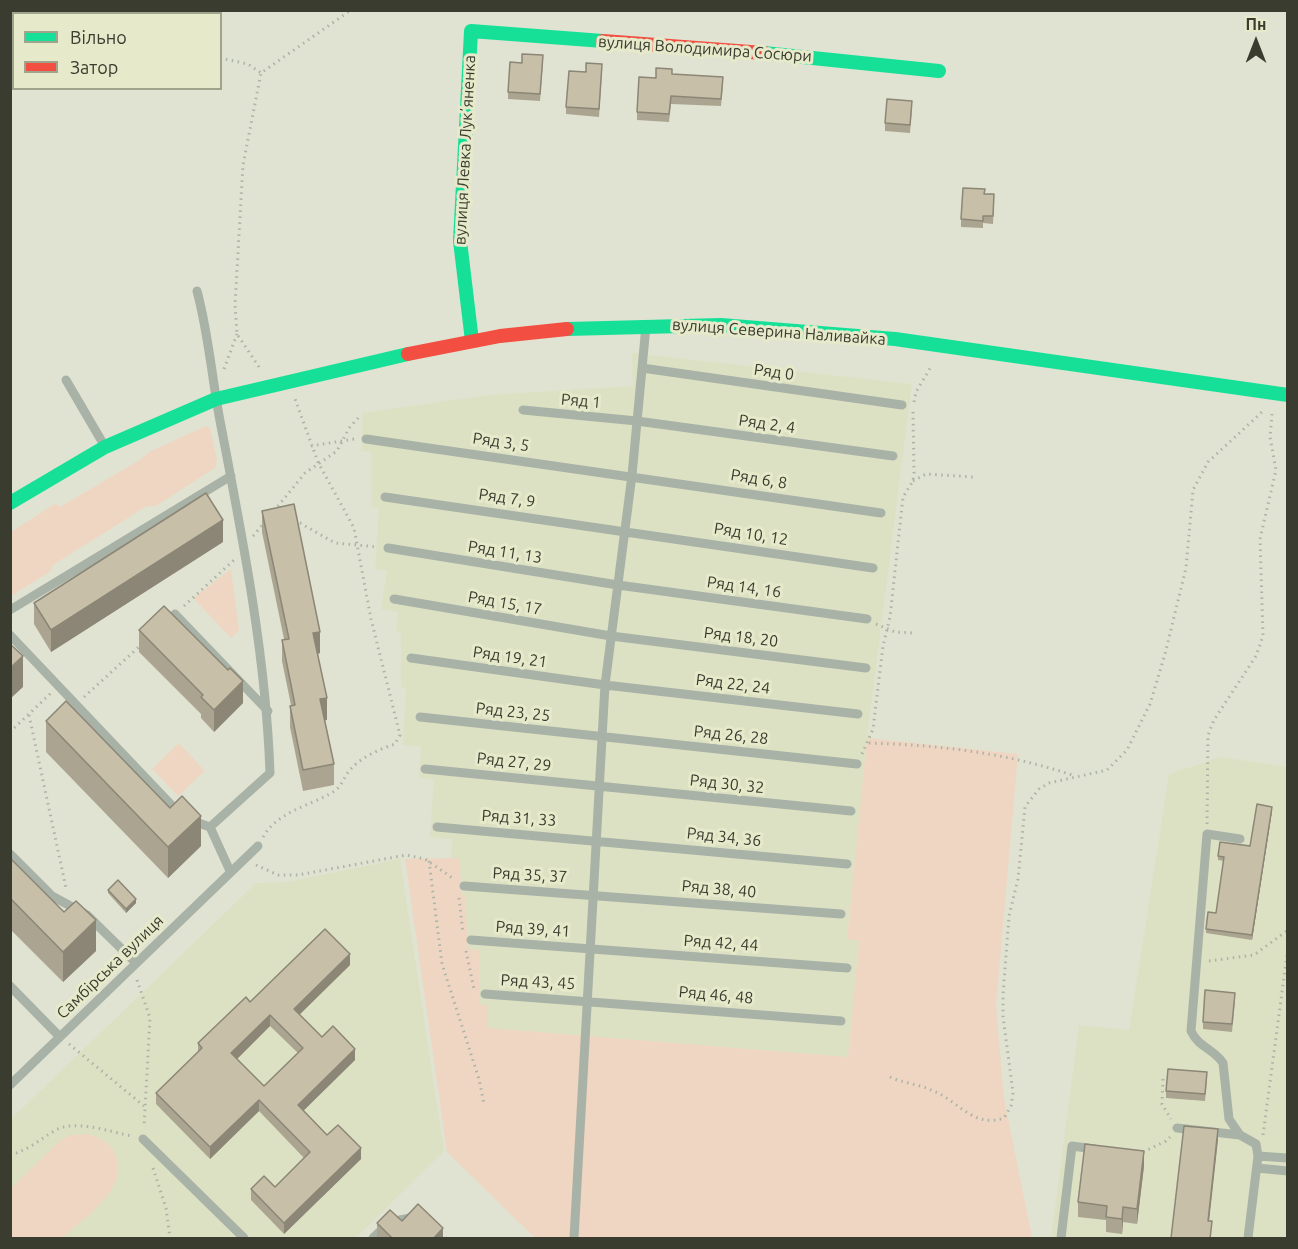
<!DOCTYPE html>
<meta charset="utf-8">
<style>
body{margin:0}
#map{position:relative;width:1298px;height:1249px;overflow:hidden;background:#e0e3d1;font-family:Ubuntu,sans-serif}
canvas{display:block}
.frame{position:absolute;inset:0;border:12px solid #3a3c2f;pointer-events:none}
.legend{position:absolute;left:12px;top:12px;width:210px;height:78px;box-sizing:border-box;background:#e6eaca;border:2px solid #a1a48c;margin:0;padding:8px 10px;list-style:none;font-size:18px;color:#3a3c2f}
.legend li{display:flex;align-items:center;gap:12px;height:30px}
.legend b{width:30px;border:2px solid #a1a48c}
.north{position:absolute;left:1226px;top:12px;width:60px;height:60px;-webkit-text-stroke:4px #e6eaca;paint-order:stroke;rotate:0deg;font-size:16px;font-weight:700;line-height:24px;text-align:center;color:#3a3c2f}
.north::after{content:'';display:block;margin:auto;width:21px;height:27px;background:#3a3c2f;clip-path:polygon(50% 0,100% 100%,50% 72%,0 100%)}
</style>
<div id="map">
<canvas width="1298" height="1249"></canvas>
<div class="frame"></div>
<ul class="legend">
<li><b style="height:8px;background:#16e098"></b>Вільно</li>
<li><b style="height:8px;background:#f24e42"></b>Затор</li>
</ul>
<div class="north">Пн</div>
</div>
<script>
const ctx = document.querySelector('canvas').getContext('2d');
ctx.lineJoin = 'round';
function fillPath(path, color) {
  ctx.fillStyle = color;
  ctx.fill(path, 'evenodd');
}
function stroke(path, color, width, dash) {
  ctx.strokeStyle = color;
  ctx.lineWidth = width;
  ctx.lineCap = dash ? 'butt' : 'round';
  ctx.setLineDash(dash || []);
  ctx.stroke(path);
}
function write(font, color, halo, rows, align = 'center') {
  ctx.font = font + ' Ubuntu,sans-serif';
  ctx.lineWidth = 6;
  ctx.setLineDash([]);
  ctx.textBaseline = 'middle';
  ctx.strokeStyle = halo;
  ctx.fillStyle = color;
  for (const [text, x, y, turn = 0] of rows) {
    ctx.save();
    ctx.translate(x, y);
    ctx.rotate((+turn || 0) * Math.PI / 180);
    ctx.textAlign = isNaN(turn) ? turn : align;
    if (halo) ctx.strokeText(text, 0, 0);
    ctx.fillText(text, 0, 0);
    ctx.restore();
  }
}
const built = new Path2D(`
 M632 353 912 384 867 738 847 939 859 940 848 1057 487 1028 479 1004V950L468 949 465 896H461L460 858H451L452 839 430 837 434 779 419 778 421 746 403 745 406 688 401 687V632L396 631 398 612 381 609 387 570 375 569 379 508 371 507V452L361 451 363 413 489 395 633 386Z
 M1221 757 1287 767V1238H1051L1079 1025 1129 1030 1169 774Z
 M400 859 444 1151 356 1238H11V1119L256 883 287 882Z`);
const green = new Path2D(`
 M206 426 210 428 217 460 215 468 156 506H147L53 565 51 571 11 596V532L56 503 60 507 138 461 151 451Z
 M231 569 239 630 231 638 193 598Z
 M867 738 1018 754 996 1006 1004 1099 1032 1237 535 1238 447 1152 405 859 460 858 461 895H465L468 949 479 950V1004L488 1005V1028L848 1057 859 941 847 939Z
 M179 743 205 771 178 796 152 769Z
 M87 1134C98 1136 108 1142 114 1152 133 1187 84 1218 62 1238H11V1188L61 1140 71 1135Z`);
const path = new Path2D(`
 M220 58 248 64 261 73
 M10 71 14 70
 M259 367 237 334 235 305 243 165 261 73 351 10
 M224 369 237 334
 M914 402 916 392 932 365
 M311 446 354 439
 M913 481 926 474 973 477
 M274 511 305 473 337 451 349 428 360 416
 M294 522 300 523 335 543 378 547
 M253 536 264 523
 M184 606 234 560
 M876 624 895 632 913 633
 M84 697 141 645
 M29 715 66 888
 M10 732 51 693
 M869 743C940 745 1008 753 1075 776
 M862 754 873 729 883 646 890 617 903 497 913 481 914 473 913 411
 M1207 824 1208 735 1214 720 1256 656 1263 636 1260 539 1276 470 1270 437 1272 414
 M263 837C278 811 310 806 333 792 342 787 344 776 350 770 361 757 380 749 395 744L400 735 371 619 354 528 318 462 295 399
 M429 861 442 964 479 1079 484 1104
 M256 865 278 875H298L406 855 425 859 454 879
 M459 898 463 933
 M466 951 474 989
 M1209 961 1254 955 1288 930
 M137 980 150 1018 144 1127
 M69 1044 144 1106
 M890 1077C903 1083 918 1084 931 1090 957 1099 973 1129 1004 1118L1011 1106 1013 1093 1003 1016V995L1009 916 1018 879 1025 807 1039 789 1049 783 1107 770 1127 750 1150 704 1165 654 1186 568 1193 490 1208 462 1262 412
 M1163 1079 1162 1104 1171 1119
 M1263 1135 1288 947
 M1143 1152 1166 1141 1170 1137
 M10 1155C29 1150 40 1139 56 1130 76 1119 110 1132 132 1136
 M153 1168 166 1208 170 1238
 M441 1233 446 1238`);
const lane = new Path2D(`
 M197 291C209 335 212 381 221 426 243 540 266 657 270 773L210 827
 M642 368 902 405
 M66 380 104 445
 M523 410 637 421 893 456
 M366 439 881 513
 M385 497 873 568
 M388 548 618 585 867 619
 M394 599 611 636 866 668
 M10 610 231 476
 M175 614 268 711
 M10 635 179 813
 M411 658 605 685 858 714
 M420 717 857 764
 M425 769 851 811
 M190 820 210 827 230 871
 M437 827 847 864
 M1240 839 1207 834 1191 1031C1198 1047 1214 1049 1223 1063L1229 1119 1240 1135 1256 1144 1258 1156
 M10 854 52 896 87 915 136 963
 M464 886 841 914
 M471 940 847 968
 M10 986 60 1037
 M485 994 841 1021
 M10 1085 258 846
 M1177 1128 1240 1135
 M143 1139 244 1238
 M1257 1168 1288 1171
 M373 1238 390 1222 415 1217
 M574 1238 605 685 632 475 646 326
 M1061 1238 1072 1146 1094 1149
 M1248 1238 1258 1156 1287 1158`);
const fast = new Path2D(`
 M764 53 939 71
 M567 329 721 325 895 339 1288 395
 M472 341 460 241 471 31 603 41
 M10 503 105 447 216 399 408 354`);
const jam = new Path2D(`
 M603 41 764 53
 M408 354 500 336 567 329`);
const wall = new Path2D(`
 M543 62 540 101 508 99V92L522 63Z
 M602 71 599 117 566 114V107L586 72Z
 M672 74 723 84 721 106 671 104 669 122 637 120V112L656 78Z
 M912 108 910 133 885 131V123Z
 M985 194 994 202 993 224 983 223V228L961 227V219Z
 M262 511 320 653 318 654 327 720H325L334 764V785L303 791 290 727V706L291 705 282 661V640L284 639 262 532Z
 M223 542 51 652 34 624V603Z
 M139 630 243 703 214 732 201 718V714L139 652Z
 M46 721 170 808 201 846 168 878 46 752Z
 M1272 811 1252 940 1206 933V929L1216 913 1224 861 1218 860V856L1250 846Z
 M10 845 11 858 96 951 63 982 10 929Z
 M108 890 136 903 126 913 108 893Z
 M350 965 299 1015 322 1037 355 1060 303 1111 327 1135 361 1159 284 1234 251 1200V1189L275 1187 304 1158 259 1111 210 1159 156 1104V1093L198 1052V1043L250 1002ZM270 1026 298 1053 264 1086 237 1059Z
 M1235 1000 1232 1032 1203 1029V1022Z
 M1207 1079 1205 1101 1166 1098V1091Z
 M1144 1166 1137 1224 1123 1222 1122 1234 1106 1232V1220L1078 1217V1202Z
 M402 1221 443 1239H377V1223Z`);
const shadedWall = new Path2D(`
 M223 520V542L51 652V630Z
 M320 632V653L313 655V633Z
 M23 656V687L10 699V668Z
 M243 681V703L214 732V710Z
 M327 698V720L320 721V699Z
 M1272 807V811L1252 940V935Z
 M201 816V846L168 878V847Z
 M136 899V903L126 913V909Z
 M96 920V951L63 982V952Z
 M350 954V965L294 1020V1009Z
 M270 1015V1026L231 1065V1053Z
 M355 1049V1060L298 1116V1105Z
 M259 1100V1111L210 1159V1147Z
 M1218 1129V1140L1208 1231V1221Z
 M361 1148V1159L284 1234V1223Z
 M1144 1151V1166L1137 1224V1209Z
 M1123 1207V1222L1122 1234V1219Z
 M443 1228V1239H433Z`);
const building = new Path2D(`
 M522 54 543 55 540 94 508 92 510 62 522 63Z
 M586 63 602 64 599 109 566 107 569 71 586 72Z
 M656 68 672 69V74L723 77 721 99 671 96 669 114 637 112 639 77 656 78Z
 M887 99 912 101 910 125 885 123Z
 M963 188 985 189 984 194H994L993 216H983V221L961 219Z
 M206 493 223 520 51 630 34 603Z
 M294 504 320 632 313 633 327 698 320 699 334 764 303 770 290 706 295 705 282 640 289 639 262 511Z
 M164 606 228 670 230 668 243 681 214 710 201 697 203 695 139 630Z
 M10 644 23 656 10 668Z
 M66 701 170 808 182 796 201 816 168 847 46 721Z
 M1257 804 1272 807 1252 935 1206 929 1208 912 1216 913 1224 857 1218 856 1220 842 1250 846Z
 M10 858 64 912 76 901 96 920 63 952 10 898Z
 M118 880 136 899 126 909 108 890Z
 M325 929 350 954 294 1009 322 1037 333 1026 355 1049 298 1105 327 1135 338 1125 361 1148 284 1223 251 1189 264 1176 275 1187 310 1152 259 1100 210 1147 156 1093 202 1048 198 1043 246 997 250 1002ZM270 1015 303 1048 264 1086 231 1053Z
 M1205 990 1235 993 1232 1024 1203 1022Z
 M1168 1069 1207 1072 1205 1094 1166 1091Z
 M1184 1126 1218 1129 1208 1221H1212L1210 1239 1171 1238Z
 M1085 1144 1144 1151 1137 1209 1123 1207 1122 1219 1106 1217 1107 1206 1078 1202Z
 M418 1204 443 1228 433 1239H393L377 1223 390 1210 402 1221Z`);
const streetNames = [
 ["вулиця Володимира Сосюри",705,49,4],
 ["вулиця Левка Лукʼяненка",465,150,-87],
 ["вулиця Северина Наливайка",779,332,4],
 ["Ряд 0",774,372,8],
 ["Ряд 1",581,401,5],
 ["Ряд 2, 4",767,424,8],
 ["Ряд 3, 5",501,442,8],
 ["Ряд 6, 8",759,479,9],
 ["Ряд 7, 9",507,498,8],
 ["Ряд 10, 12",751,534,9],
 ["Ряд 11, 13",505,552,9],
 ["Ряд 14, 16",744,587,8],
 ["Ряд 15, 17",505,603,10],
 ["Ряд 18, 20",741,637,7],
 ["Ряд 19, 21",510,657,8],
 ["Ряд 22, 24",733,684,7],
 ["Ряд 23, 25",513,712,6],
 ["Ряд 26, 28",731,735,6],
 ["Ряд 27, 29",514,762,6],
 ["Ряд 30, 32",727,784,6],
 ["Ряд 31, 33",519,818,4],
 ["Ряд 34, 36",724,837,6],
 ["Ряд 35, 37",530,875,3],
 ["Ряд 38, 40",719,889,5],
 ["Ряд 39, 41",533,929,4],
 ["Ряд 42, 44",721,943,4],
 ["Самбірська вулиця",110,967,-44],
 ["Ряд 43, 45",538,982,3],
 ["Ряд 46, 48",716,995,5]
];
fillPath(built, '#dde1c3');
fillPath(green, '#eed6c2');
stroke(path, '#acb3a7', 3, [1.5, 4.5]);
stroke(lane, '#a9b2a7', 9);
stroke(fast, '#16e098', 14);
stroke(jam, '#f24e42', 14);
fillPath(wall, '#aba490');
fillPath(shadedWall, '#8b8676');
fillPath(building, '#c7bfa8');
stroke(building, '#8b8676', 1.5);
write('16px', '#3a3c2f', '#e6eaca', streetNames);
</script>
